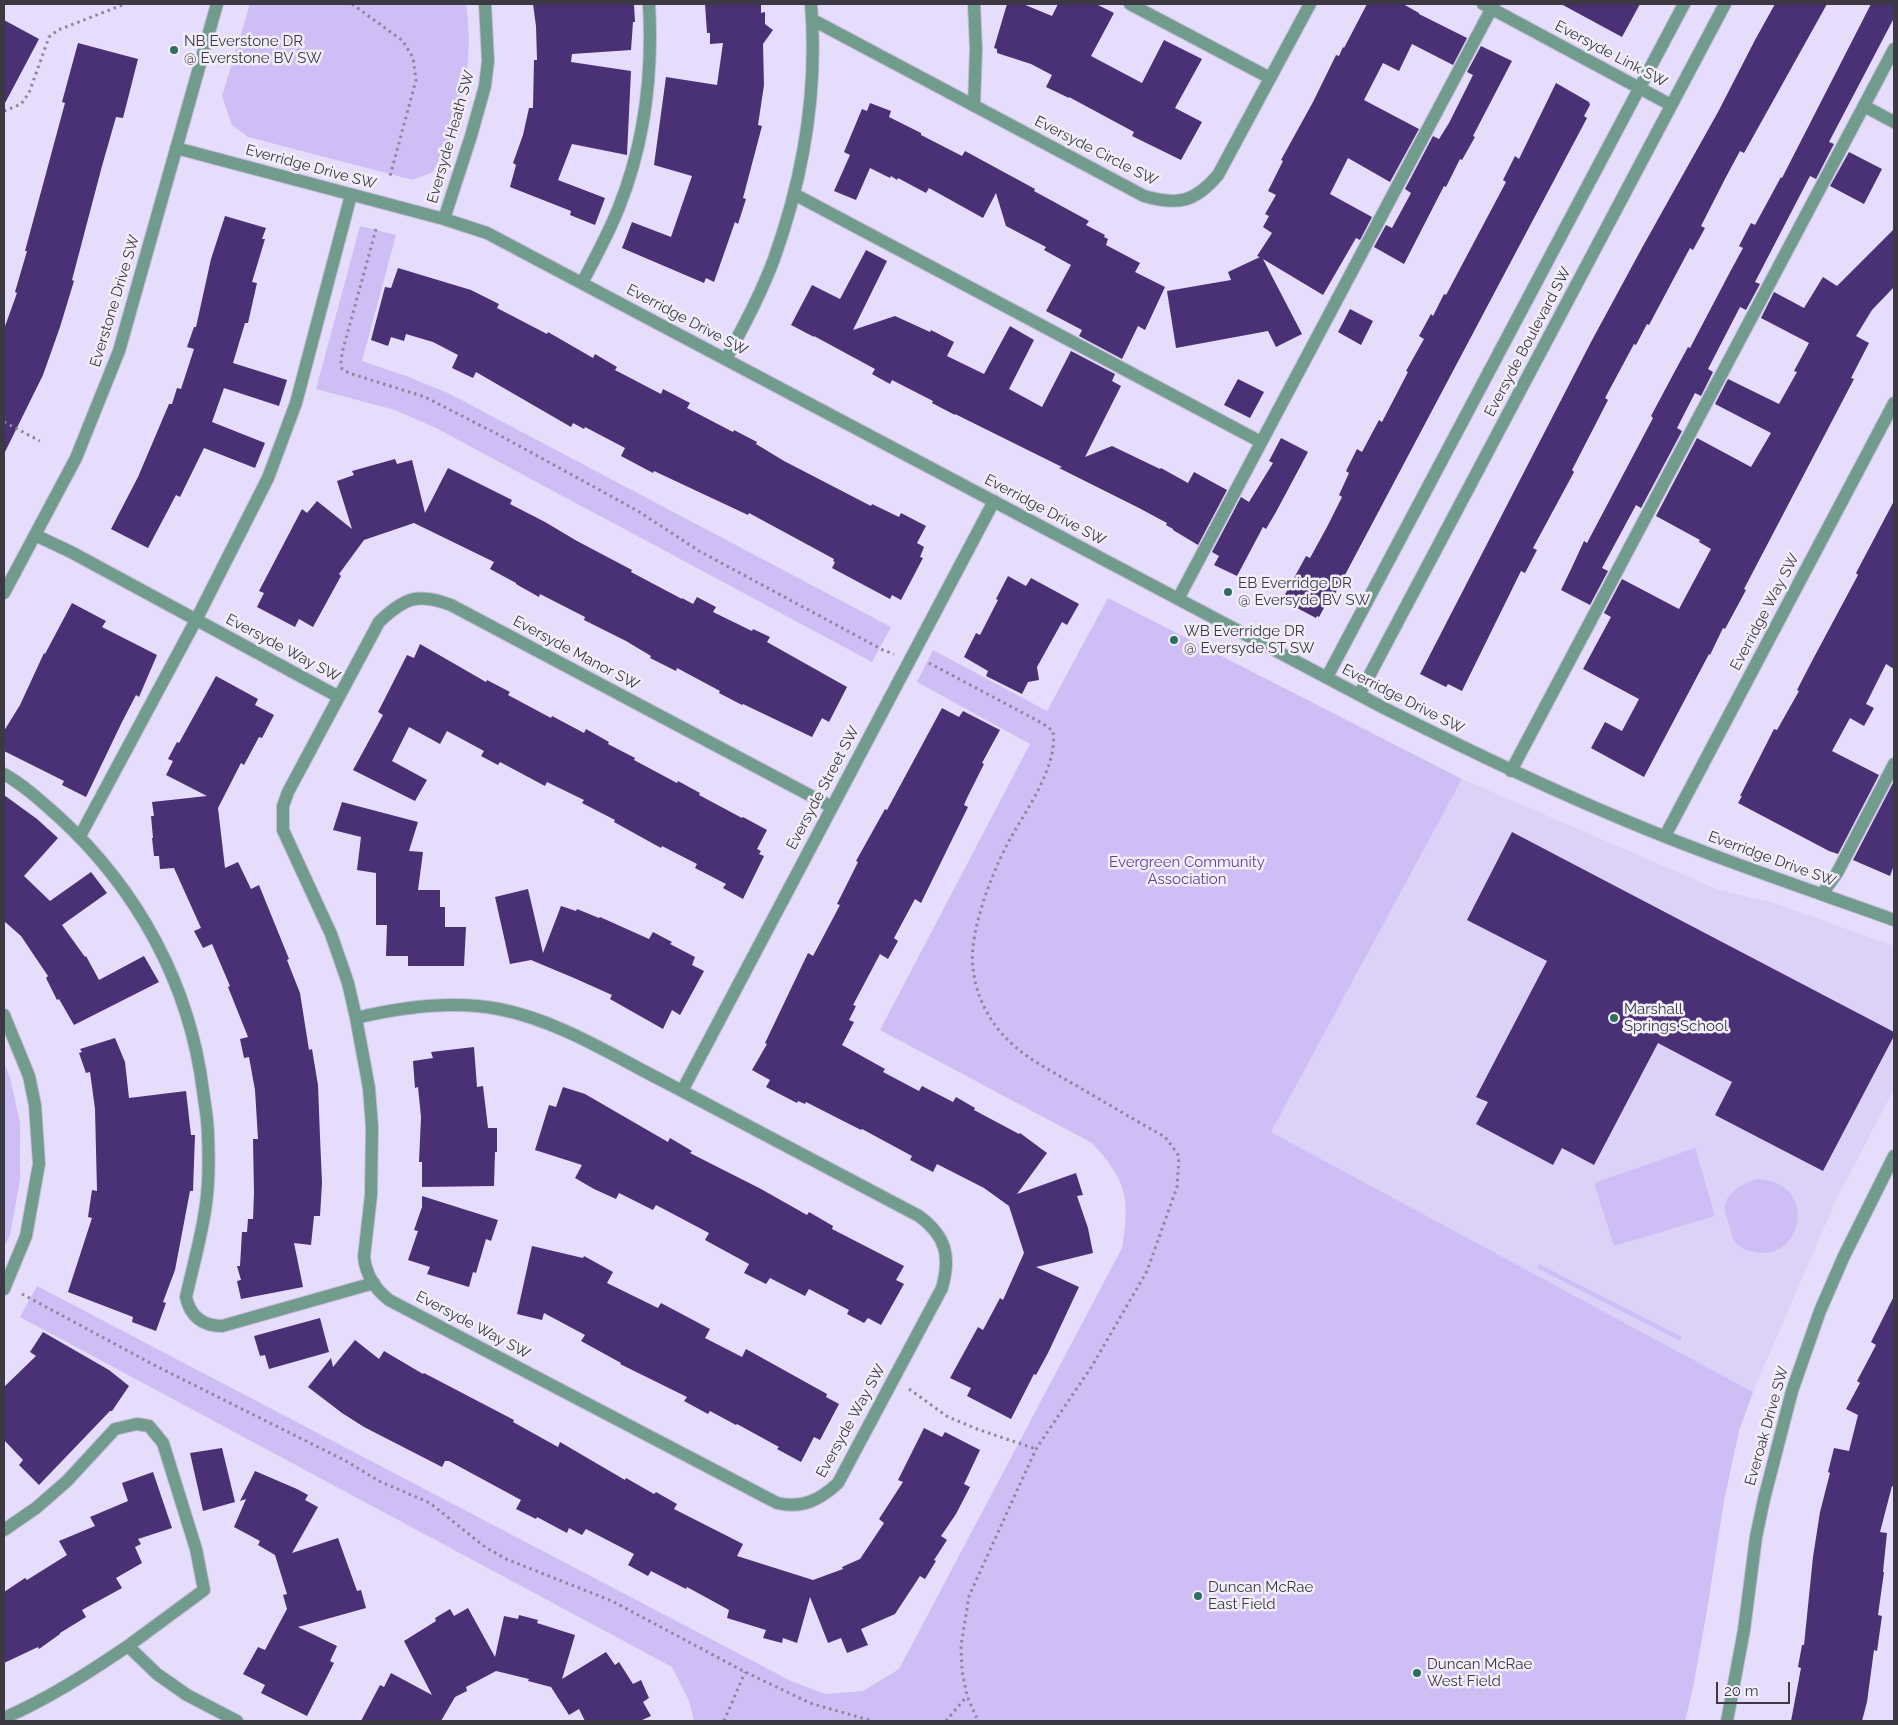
<!DOCTYPE html>
<style>
body{margin:0}
#map{position:relative;width:1898px;height:1725px;overflow:hidden;background:#e6ddfc;font-family:Raleway,sans-serif}
canvas{display:block}
.frame{position:absolute;inset:0;border:5px solid #3c3844;pointer-events:none}
.scale{position:absolute;left:1716px;top:1682px;width:74px;height:22px;box-sizing:border-box;border:2px solid #3c3844;border-top:0;padding-left:6px;font-size:15px;line-height:18px;white-space:nowrap;color:#3c3844;-webkit-text-stroke:4px #f1eefa;paint-order:stroke}
</style>
<div id="map">
<canvas width="1898" height="1725"></canvas>
<div class="frame"></div>
<div class="scale">20 m</div>
</div>
<script>
const ctx = document.querySelector('canvas').getContext('2d');
ctx.lineJoin = 'round';
function fillPath(path, color) {
  ctx.fillStyle = color;
  ctx.fill(path, 'evenodd');
}
function stroke(path, color, width, dash) {
  ctx.strokeStyle = color;
  ctx.lineWidth = width;
  ctx.lineCap = dash ? 'butt' : 'round';
  ctx.setLineDash(dash || []);
  ctx.stroke(path);
}
function write(font, color, halo, rows, align = 'center') {
  ctx.font = font + ' Raleway,sans-serif';
  ctx.lineWidth = 5;
  ctx.setLineDash([]);
  ctx.textBaseline = 'middle';
  ctx.strokeStyle = halo;
  ctx.fillStyle = color;
  for (const [text, x, y, turn = 0] of rows) {
    ctx.save();
    ctx.translate(x, y);
    ctx.rotate((+turn || 0) * Math.PI / 180);
    ctx.textAlign = isNaN(turn) ? turn : align;
    if (halo) ctx.strokeText(text, 0, 0);
    ctx.fillText(text, 0, 0);
    ctx.restore();
  }
}
const built = new Path2D(`
 M1462 779 1719 890 1774 903 1894 946V1089L1836 1200 1753 1392 1271 1132Z`);
const green = new Path2D(`
 M250 4H466C472 45 468 86 455 126 450 142 440 157 433 172L413 180 248 137 232 125 222 96Z
 M360 226 396 235 362 361 406 376 450 394 891 627 872 662 436 428 395 410 316 389Z
 M1108 598 1462 779 1271 1132 1753 1392 1739 1431 1724 1501 1707 1611 1692 1693 1685 1721H694L689 1701 672 1667 20 1317 37 1286 791 1681 825 1694 863 1691 899 1669 1122 1248C1130 1198 1127 1181 1092 1143L880 1030 1030 744 917 682 933 650 1047 711Z
 M4 1062 10 1077 20 1123V1180L10 1235 4 1247Z
 M1695 1148 1715 1216 1614 1246 1594 1183Z
 M1757 1179C1820 1181 1803 1263 1755 1252 1748 1251 1738 1247 1734 1241 1732 1238 1731 1231 1730 1227 1728 1222 1726 1217 1725 1212 1722 1194 1743 1183 1757 1179Z
 M1539 1264 1682 1337 1680 1341 1537 1268Z`);
const building = new Path2D(`
 M533 4H634L635 22H633L631 50 572 54 571 62 631 71 627 155 572 144 558 180 605 198 595 225 570 215 571 211 510 187 516 165 513 163 523 135 529 108H533L534 60H537L536 26Z
 M705 4H761V13L765 12V24L773 30 763 44 764 85 758 125 762 126 743 198 746 199 738 224 735 222 714 282 706 278 704 283 622 248 632 222 671 237 692 176 654 165 666 77 717 85 723 43 710 44V33H707Z
 M1007 4H1023L1052 16 1058 4H1096L1114 13 1091 56 1142 83 1164 40 1202 59 1175 108 1202 122 1181 160 1132 136 1134 132 1069 97V98L1046 87 1052 75 1031 64 997 53V49L994 48Z
 M1367 4H1403L1419 13V14L1467 38 1453 65 1412 44 1399 71 1383 63 1364 100 1419 129 1390 182 1348 158 1330 194 1372 217 1360 240 1356 238 1323 295 1263 259 1302 334 1276 347 1268 331 1176 348 1167 291 1231 280 1228 272 1260 257 1257 256 1272 233 1263 227 1269 216 1265 214 1276 195 1268 191 1283 161 1281 160 1313 102 1336 55 1339 56 1343 47 1344 48Z
 M1561 4H1640L1622 37Z
 M1775 4H1827L1744 153 1740 151 1726 177 1701 226 1705 228 1693 250 1690 248 1649 325 1647 324 1636 345 1634 344 1605 398 1608 400 1572 470 1574 472 1533 548 1537 550 1525 573 1521 571 1462 691 1448 684 1446 687 1420 674 1591 342 1643 246 1718 112 1755 40Z
 M1871 4H1894V18L1830 140 1829 142 1834 144 1816 179 1810 176 1755 282 1760 284 1746 310 1740 307 1708 369 1713 372 1701 396 1695 393 1677 428 1682 431 1641 508 1636 505 1602 568 1608 571 1590 605 1561 590 1573 565 1584 541 1587 543 1653 418 1651 416 1675 371 1688 347 1690 348 1730 272 1743 248 1739 246 1751 223 1755 225 1781 177 1782 178Z
 M4 20 39 39 4 105Z
 M78 43 138 59 123 118 116 117 102 166 72 280 74 281 60 327 43 375 4 454V329L17 293 15 292 27 251H25L65 103 62 102Z
 M1481 46 1512 61 1473 136 1475 137 1462 160 1460 159 1446 187 1444 186 1404 264 1374 247 1386 225 1392 228 1411 193 1405 189 1433 136 1439 139 1449 123 1473 75 1467 72Z
 M1556 83 1589 102 1590 105 1584 116 1587 118 1328 607 1325 606 1319 617 1317 616 1316 618 1282 600 1306 556 1310 558 1327 527 1342 497 1339 495 1349 473 1346 471 1357 449 1362 452 1379 420 1382 422 1408 372 1406 371 1424 339 1419 336 1431 314 1433 316 1444 294 1446 295 1506 182 1503 180 1515 156 1519 159Z
 M870 103 891 111 889 117 921 133V135L962 156 965 151 1035 189 1034 191 1089 221 1086 225 1105 235 1104 237 1108 239 1106 245 1140 263 1135 272 1165 287 1145 330 1138 326 1122 359 1079 336 1082 330 1046 311 1071 265 1044 250 1046 247 1006 226 996 193 983 218 929 188 926 193 898 178 897 180 891 176 890 178 870 168 856 200 834 191 850 155 844 152 862 109 867 111Z
 M1849 152 1882 169 1864 204 1830 186Z
 M225 216 266 228 262 239H265L252 282 257 283 248 323H245L233 363 287 380 279 406 224 388 212 422 265 443 255 468 204 448 180 497 176 495 148 548 111 529 138 477 169 404H172L177 388 181 389 194 349 187 347 194 327H196L211 259Z
 M1894 229V287L1872 310 1856 336 1869 343 1851 378 1854 379 1744 589 1746 590 1725 629 1723 628 1710 655 1709 654 1644 777 1591 748 1605 722 1622 731 1639 699 1583 669 1611 617 1604 613 1622 579 1679 609 1711 549 1699 542 1700 540 1656 516 1697 438 1751 467 1771 433 1715 404 1728 379 1779 404 1797 372 1794 371 1809 343 1761 318 1774 292 1804 308 1823 277 1837 286Z
 M866 250 887 261 853 330 895 316 930 332 931 330 954 342 947 356 984 374 1010 326 1034 340 1009 389 1042 407 1071 351 1115 374 1112 381 1121 386 1085 457 1112 446 1160 469 1161 468 1188 483 1194 472 1227 490 1198 545 1173 530V529L1166 525 1167 523 1139 508 1059 468 1062 467 955 414V415L932 403 933 401 892 380 890 384 872 374 875 369 814 336V337L791 325 812 285 840 299Z
 M398 268 471 290 499 304 497 308 547 334 548 332 593 358 595 354 617 367 615 370 661 394 663 389 690 403 687 408 733 432 734 430 757 442 756 444 784 461 871 506 872 504 899 517 901 513 926 526 917 543 924 547 920 557 923 558 901 600 892 595 890 599 832 568 835 562 833 561 834 559 749 513 748 515 654 471 653 473 621 456 625 448 585 427 584 429 573 423 571 427 476 372 473 378 452 368 458 355 433 342 406 334 404 341 391 337 388 346 371 340 385 287 391 288Z
 M1350 309 1373 321 1361 345 1338 332Z
 M1238 379 1264 392 1250 418 1224 405Z
 M1281 438 1308 452 1276 512 1266 529 1263 527 1237 576 1214 565 1219 556 1212 552 1241 497 1249 502 1273 463 1269 461Z
 M395 459 397 464 412 460 425 513 448 468 512 500 510 504 545 522 577 541 632 570 631 572 682 599V598L693 604 697 597 716 607 713 612 752 631 753 629 770 637 767 642 847 687 829 722 822 718 812 737 743 704 742 705 719 693 720 691 677 668 676 671 650 658 651 656 626 641 584 620 585 617 540 594 539 597 516 584V583L490 569 494 562 414 523 364 540 339 574 341 576 313 627 299 619 295 627 257 607 264 593 259 591 302 509 307 513 317 501 352 529 337 481 354 475 352 471Z
 M1894 501V669L1886 664 1866 704 1874 708 1864 726 1850 718 1832 751 1879 775 1838 854 1829 851 1738 803 1742 796H1740L1774 729 1777 730 1799 691 1797 690 1812 661 1858 575 1856 573Z
 M1008 576 1026 586 1031 578 1079 604 1067 625 1062 622 1037 667 1039 680 1028 682 1022 694 986 676 988 671 964 657 976 633 980 635 998 600 996 599Z
 M72 603 106 621 102 627 157 655 139 697 136 695 122 722 86 797 62 785 64 781 4 751V731L20 705 44 653 45 654Z
 M420 644 486 682 487 680 510 692 508 695 551 718 552 716 584 733 586 729 609 742 608 744 635 758 634 760 677 783 678 781 700 793 699 795 742 818 743 817 767 830 757 849 761 851 759 854 764 856 743 899 723 888 726 884 695 868 697 864 662 846 661 848 614 822 615 820 582 803 584 800 547 782 545 786 500 762 498 765 481 756 484 751 447 731 440 744 409 727 392 761 427 780 415 801 353 770 383 715 378 712 407 655 414 658Z
 M216 676 258 699 255 705 274 715 262 738 259 737 244 765 241 763 218 808 225 868 238 862 251 889 259 885 289 959 287 960 300 993 309 1050 312 1049 318 1085 320 1137 322 1183 320 1216H314L311 1245 294 1243 303 1287 241 1299 237 1281 241 1280 237 1266H240L242 1232H247L248 1219H253L254 1193 253 1139H258L255 1090 249 1057 244 1058 240 1039 248 1037 228 987 230 986 212 944 203 948 194 931 201 928 174 868 160 869 159 856H154L152 838H153L151 816H154L152 802 207 796 166 775 173 761 168 759 177 742 179 743Z
 M942 708 959 717 963 711 1000 730 982 763 984 764 967 798 964 805 968 807 921 903 915 899 894 938 898 941 888 959 880 954 853 1005 856 1006 849 1020 854 1022 842 1045 885 1069 883 1072 919 1091 922 1086 953 1102 956 1097 975 1108 974 1110 1019 1134 1020 1133 1047 1153 1017 1194 1076 1173 1083 1195 1077 1196 1088 1228 1093 1253 1036 1267 1079 1287 1048 1353 1036 1375 1034 1374 1011 1419 967 1396 971 1388 950 1378 978 1327 983 1330 1000 1298 1003 1300 1024 1253 1009 1206 984 1188 937 1164 933 1172 910 1160 912 1156 862 1129 861 1130 806 1102 805 1104 798 1101 797 1103 766 1087 770 1080 752 1070 767 1044 765 1043 808 953 813 956 840 905 837 904 858 862 856 861 885 809 887 810Z
 M1893 783 1894 865 1890 876 1853 860Z
 M4 795 37 819 58 838 24 876 50 901 91 872 107 893 62 925 85 957 86 956 99 980 144 956 159 982 74 1025 59 999 57 1000 46 978 48 976 21 936 4 921Z
 M342 802 418 822 409 851 423 852 418 890H440V907H445V927H466L464 966H408V956H386L387 925H376V873L357 870 361 837 333 830Z
 M1512 832 1894 1032V1036L1823 1171 1715 1115 1732 1082 1658 1043 1594 1165 1562 1148 1553 1165 1476 1124 1488 1102 1476 1097 1547 961 1467 920Z
 M528 889 543 953 561 906 576 911 577 909 599 918 600 917 649 939 653 932 672 942 670 944 695 957 692 965 704 971 680 1015 672 1010 663 1029 610 999 612 995 574 978 531 960 510 964 495 897Z
 M115 1038 125 1062 129 1098 186 1091 191 1135H195L193 1191H190L175 1270 163 1302 166 1303 156 1331 132 1322 133 1317 68 1292 92 1218 88 1217 92 1190 97 1191 95 1109 90 1072 86 1073 79 1053 82 1052 80 1049Z
 M474 1047 477 1087 483 1086 488 1128H497V1152H495L494 1186 422 1187V1162H419L421 1117 418 1087 415 1088 413 1061 433 1058 431 1052Z
 M563 1087 585 1094 668 1142 670 1138 692 1151 690 1153 761 1189 807 1215 809 1212 833 1226 832 1229 904 1266 896 1280 904 1284 881 1325 868 1318 864 1323 847 1314 849 1310 809 1289 805 1296 770 1278 766 1284 744 1273 749 1264 705 1240 709 1233 656 1205 653 1210 619 1193 616 1199 594 1189 575 1178 582 1165 535 1150 549 1105 556 1107Z
 M422 1196 498 1220 491 1241 486 1239 476 1273 473 1272 469 1287 427 1274 430 1267 408 1260 418 1231 414 1230 422 1207Z
 M532 1246 583 1258 584 1256 613 1272 607 1283 658 1308 661 1303 710 1329 705 1338 742 1357 746 1349 827 1394 826 1397 839 1404 820 1440 814 1437 801 1462 777 1449 779 1447 737 1424 736 1425 710 1411 708 1414 684 1401 687 1397 620 1364 621 1363 581 1341 585 1335 544 1313 542 1320 517 1314Z
 M1894 1296V1487L1892 1486 1880 1532 1887 1533 1883 1572H1884L1878 1615 1882 1616 1877 1651 1874 1650 1867 1702 1862 1721H1791L1801 1668 1798 1667 1802 1645H1804L1813 1557 1820 1512 1830 1473 1828 1472 1834 1448 1849 1451 1858 1415 1846 1409 1860 1383 1857 1381 1876 1345 1871 1342Z
 M320 1318 329 1352 269 1369 265 1355 260 1356 254 1336Z
 M43 1332 109 1370 129 1386 112 1411H110L39 1485 19 1465 23 1460 4 1440V1387L36 1356 30 1352Z
 M355 1340 379 1359 384 1351 423 1374 424 1373 514 1420 513 1422 558 1447 560 1442 625 1480 626 1478 654 1494 656 1492 677 1504 674 1509 743 1544 737 1556 813 1580 843 1569 842 1567 860 1559 884 1523 879 1519 903 1482 898 1480 924 1428 942 1437 945 1432 980 1450 964 1484 970 1487 956 1514 941 1536 947 1540 934 1560 936 1561 925 1579 920 1576 895 1614 861 1629 868 1645 847 1653 841 1638 828 1643 810 1597 797 1643 783 1638 782 1643 763 1638 766 1630 727 1618 729 1610 687 1587 686 1589 651 1571 648 1576 628 1565 634 1554 586 1529 582 1535 569 1528 567 1533 537 1517 536 1519 516 1509 521 1500 449 1461H445L442 1467 364 1427 342 1413 308 1387 331 1358 333 1367Z
 M222 1448 235 1502 203 1511 190 1453Z
 M255 1471 297 1489 308 1495 305 1500 318 1507 292 1553 338 1538 357 1591 361 1590 366 1608 298 1627 337 1646 330 1661 334 1663 307 1716 261 1693 265 1685 243 1674 258 1647 265 1650 287 1609 283 1595 287 1594 275 1555 258 1545 260 1541 234 1527 246 1499 240 1501Z
 M153 1472 172 1528 138 1539 141 1544 135 1547 142 1563 116 1578 122 1588 82 1610 86 1617 60 1633V1634L39 1649 38 1647 4 1663V1592L25 1578 27 1580 67 1555 59 1541 95 1526 90 1517 128 1501 122 1483Z
 M468 1608 495 1657 504 1616 518 1619 519 1615 538 1620 537 1623 575 1635 562 1679 606 1652 615 1665 619 1662 633 1684 641 1680 649 1698 643 1702 651 1716 640 1721H585L579 1709 569 1715 551 1687 528 1681 529 1679 496 1671 466 1687 467 1691 455 1697 441 1721H361L380 1685 384 1687 391 1673 432 1695 404 1641 436 1621 435 1618 450 1609 454 1616Z`);
const path = new Path2D(`
 M352 4 403 41 413 58 416 80 390 176
 M4 111 21 104 29 93 49 37 58 30 125 4
 M376 229 342 353 341 363 342 369 349 373 425 397 501 436 638 511 699 551 883 650 894 654
 M4 422 40 441
 M929 663 1042 723 1053 731C1058 763 1030 805 1014 832 995 864 968 931 973 968 975 993 989 1022 1007 1039 1024 1057 1048 1069 1070 1082 1101 1100 1133 1119 1165 1137L1179 1156 1177 1187 1147 1271 1092 1366 1036 1449 969 1596 961 1646 962 1671 967 1696 978 1721
 M22 1294 156 1366 346 1461 379 1481 430 1503 485 1547 506 1559 612 1601 745 1672 810 1703 872 1721
 M909 1389 948 1417 977 1429 1036 1449
 M724 1721 745 1672
 M946 1721 967 1696`);
const minor = new Path2D(`
 M1130 4 1270 78
 M1483 4 1671 105
 M813 20 1144 196C1178 206 1195 202 1218 175L1310 4
 M974 105 976 49 974 4
 M1864 106 1894 122
 M176 148 444 219 487 233 1384 708C1488 760 1593 810 1702 851 1765 875 1830 897 1894 920
 M794 194 1261 442
 M444 219 471 136 485 86 488 61 485 4
 M582 283C595 258 609 233 619 207 645 142 653 73 649 4
 M726 359C743 327 761 294 774 259 803 178 818 90 811 4
 M35 535 71 552 339 697
 M4 593 76 458 119 351 217 4
 M1178 599 1494 4
 M1327 677 1684 4
 M1359 695 1725 4
 M1511 771 1894 49
 M4 774C25 786 42 802 60 818 138 890 190 985 203 1091 205 1106 208 1121 208 1136 209 1158 209 1182 206 1204 202 1235 193 1266 186 1297 190 1316 202 1326 222 1326L374 1283
 M80 836 196 620 268 478 296 403 351 195
 M1665 836 1894 403
 M1822 894 1837 873 1894 764
 M4 1015 29 1076 35 1105 39 1164 26 1236 4 1289
 M356 1018C402 1007 451 1000 499 1009 559 1021 610 1054 665 1082 750 1126 834 1172 919 1216 946 1236 951 1256 942 1288L838 1483C820 1500 802 1509 777 1503L389 1300C375 1289 366 1275 364 1257L371 1195 372 1127 369 1088 356 1018 348 983 331 934 283 830V806L288 792 379 622C404 598 418 592 451 605L832 807
 M682 1091 994 501
 M4 1530 36 1508 67 1481 115 1429 137 1424 149 1426 163 1443 196 1549 204 1590 128 1646
 M4 1718C48 1699 88 1673 128 1646L157 1674 187 1695 237 1721
 M1727 1721 1744 1630 1756 1537 1764 1499 1792 1391 1820 1311 1844 1256 1894 1156`);
const markers = [
 [174,50,5,"#2f6e5c"],
 [1228,592,5,"#2f6e5c"],
 [1174,640,5,"#2f6e5c"],
 [1614,1018,5,"#2f6e5c"],
 [1198,1596,5,"#2f6e5c"],
 [1417,1673,5,"#2f6e5c"]
];
const poiNames = [
 ["NB Everstone DR",184,41],
 ["@ Everstone BV SW",184,58],
 ["EB Everridge DR",1238,583],
 ["@ Eversyde BV SW",1238,600],
 ["WB Everridge DR",1184,631],
 ["@ Eversyde ST SW",1184,648],
 ["Marshall",1624,1009],
 ["Springs School",1624,1026],
 ["Duncan McRae",1208,1587],
 ["East Field",1208,1604],
 ["Duncan McRae",1427,1664],
 ["West Field",1427,1681]
];
const streetNames = [
 ["Eversyde Link SW",1611,54,28],
 ["Eversyde Heath SW",451,137,-74],
 ["Eversyde Circle SW",1096,151,27],
 ["Everridge Drive SW",311,167,15],
 ["Everstone Drive SW",115,301,-73],
 ["Everridge Drive SW",687,320,28],
 ["Eversyde Boulevard SW",1528,342,-62],
 ["Everridge Drive SW",1045,510,28],
 ["Everridge Way SW",1765,612,-62],
 ["Eversyde Way SW",283,648,28],
 ["Eversyde Manor SW",576,653,28],
 ["Everridge Drive SW",1403,699,27],
 ["Eversyde Street SW",823,788,-62],
 ["Everridge Drive SW",1772,859,20],
 ["Eversyde Way SW",473,1325,28],
 ["Eversyde Way SW",851,1421,-61],
 ["Everoak Drive SW",1767,1426,-74]
];
const parkNames = [
 ["Evergreen Community",1187,862],
 ["Association",1187,879]
];
fillPath(built, '#dcd1f6');
fillPath(green, '#cfbef5');
fillPath(building, '#4a3074');
stroke(minor, '#c4bcd7', 14);
stroke(path, '#8c869b', 3, [2.5, 4]);
stroke(minor, '#719b8d', 12);
for (const [x, y, r, color] of markers) {
  const dot = new Path2D();
  dot.arc(x, y, r, 0, 2 * Math.PI);
  ctx.fillStyle = color;
  ctx.fill(dot);
  stroke(dot, '#f1eefa', 2);
}
write('15px', '#3c3844', '#f1eefa', poiNames, 'left');
write('15px', '#3c3844', '#f1eefa', streetNames);
write('15px', '#633f9a', '#f1eefa', parkNames);
</script>
